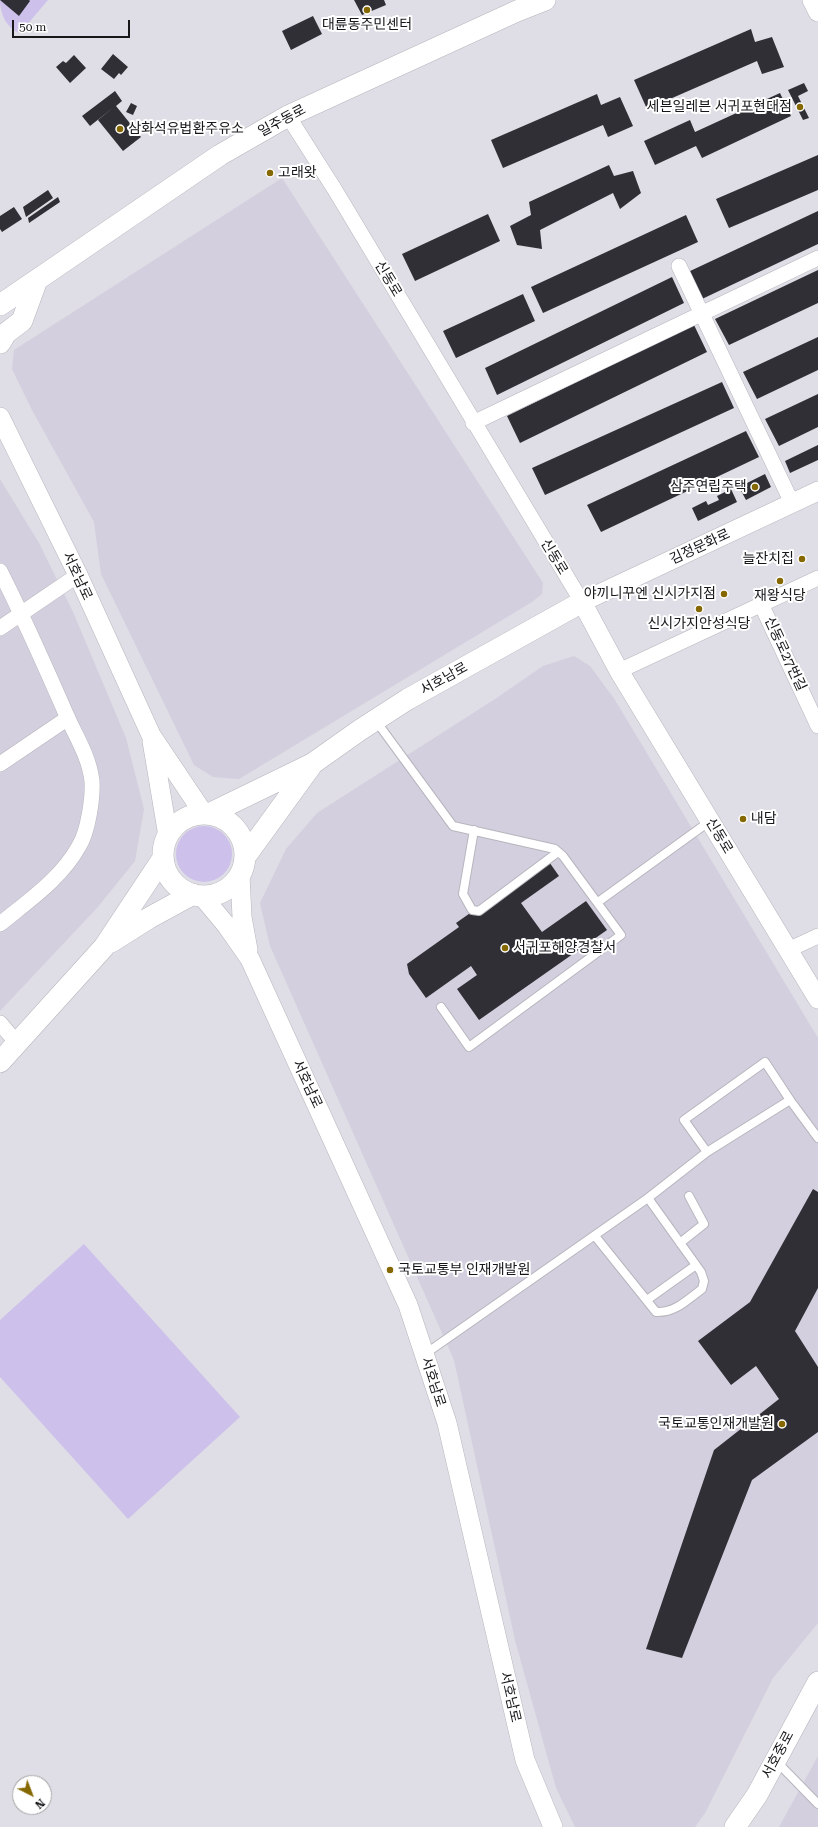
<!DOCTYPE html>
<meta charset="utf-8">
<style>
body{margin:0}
#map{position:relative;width:818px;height:1827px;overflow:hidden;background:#dfdde5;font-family:"Roboto Serif",serif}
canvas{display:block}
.north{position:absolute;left:12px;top:1775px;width:40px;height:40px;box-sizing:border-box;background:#fff;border:1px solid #a2a2a3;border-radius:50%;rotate:138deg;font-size:11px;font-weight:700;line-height:16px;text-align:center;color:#171619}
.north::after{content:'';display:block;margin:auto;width:14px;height:18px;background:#866802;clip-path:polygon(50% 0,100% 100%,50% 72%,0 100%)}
.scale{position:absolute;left:12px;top:20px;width:118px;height:18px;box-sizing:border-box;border:2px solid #171619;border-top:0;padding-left:5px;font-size:12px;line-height:14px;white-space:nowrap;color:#171619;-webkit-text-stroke:3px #fff;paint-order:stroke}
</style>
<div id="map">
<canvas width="818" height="1827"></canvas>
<div class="north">N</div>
<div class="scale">50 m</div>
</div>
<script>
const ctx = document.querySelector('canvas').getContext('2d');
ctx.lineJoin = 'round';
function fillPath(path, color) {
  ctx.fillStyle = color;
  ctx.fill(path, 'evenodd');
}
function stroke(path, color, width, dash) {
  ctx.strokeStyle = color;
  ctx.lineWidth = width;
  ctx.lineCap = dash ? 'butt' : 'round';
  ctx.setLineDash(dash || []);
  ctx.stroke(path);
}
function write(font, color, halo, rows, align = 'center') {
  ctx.font = font + ' "Roboto Serif","Noto Sans KR",serif';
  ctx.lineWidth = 4;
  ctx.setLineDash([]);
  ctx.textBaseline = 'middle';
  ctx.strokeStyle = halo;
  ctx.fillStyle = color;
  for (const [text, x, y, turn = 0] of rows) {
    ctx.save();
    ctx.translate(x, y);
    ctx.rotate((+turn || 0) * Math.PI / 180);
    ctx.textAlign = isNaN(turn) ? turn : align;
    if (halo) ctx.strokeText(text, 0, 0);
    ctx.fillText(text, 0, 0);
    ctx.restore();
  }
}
const built = new Path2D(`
 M282 178 543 583 542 594 532 602 239 779 213 777 194 765 101 574 94 522 32 410 12 369 14 350Z
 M0 479 39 543 73 612 126 738 144 809 135 861 97 908 0 1011Z
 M574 656 590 666 615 700 818 1038V1623L773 1678 705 1813 695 1827H575L556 1788 515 1640 454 1360 270 946 260 903 286 849 317 813 495 699 543 666Z
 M818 1756V1827H779Z`);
const green = new Path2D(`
 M0 0H48L20 33C6 28 0 13 0 0Z
 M176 854a28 28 0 1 1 56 0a28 28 0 1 1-56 0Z
 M84 1244 240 1417 128 1519 0 1377V1320Z`);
const building = new Path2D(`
 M0 0H29L30 1 19 16Z
 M354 0H384L386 5 362 15Z
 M313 16 322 34 291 50 282 31Z
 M751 29 755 42 772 37 784 67 762 74 757 61 647 109 634 80Z
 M113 54 128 67 121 75 119 73 114 79 101 69Z
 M74 55 86 68 70 83 56 67 63 61 66 63Z
 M804 83 808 91 798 96 809 118 803 120 788 90Z
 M115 91 122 101 116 106 141 137 123 151 98 120 114 107 90 126 82 116Z
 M780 93 791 116 702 158 696 146 655 165 644 141 690 120 695 132Z
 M597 94 601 105 620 97 633 126 608 137 603 125 503 168 491 140Z
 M131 103 137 106 133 115 126 112Z
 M818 155V190L729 228 716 199Z
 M609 165 614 176 633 171 641 193 620 209 613 193 540 230 542 249 517 245 510 226 531 215 529 202Z
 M48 190 53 198 26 217 23 207Z
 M58 197 60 202 29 223 28 218Z
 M14 207 22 219 2 232 0 229V216Z
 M818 211V244L702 299 688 272Z
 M488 214 500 241 415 281 402 254Z
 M686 215 698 242 543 313 531 287Z
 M818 270V303L729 345 715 319Z
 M672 277 684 303 497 395 485 368Z
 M523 294 535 321 456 358 443 331Z
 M694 325 707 352 520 443 507 416Z
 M818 337V370L757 399 743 372Z
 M722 382 734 408 545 495 532 468Z
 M818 394V427L779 446 765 419Z
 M746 431 759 457 601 532 587 505Z
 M818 445V460L790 473 785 461Z
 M765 474 771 487 746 500 739 487Z
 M731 489 737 502 698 521 692 508 706 501 708 505 719 500 717 496Z
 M547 859 559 876 521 903 542 932 586 901 607 930 479 1020 457 989 477 975 471 966 426 998 409 974 407 964 459 927 456 923Z
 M813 1189 818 1192V1288L795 1331 818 1367V1432L752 1480 682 1658 646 1649 714 1450 779 1399 756 1366 731 1385 698 1341 750 1302Z`);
const service = new Path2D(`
 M376 721 453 826 555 849 563 856 621 935 469 1047 441 1007
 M474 830 463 894 472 910 479 911 558 852
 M598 902 710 821
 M707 1152 684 1120 765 1062 790 1100
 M595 1236 656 1312C675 1313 687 1300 702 1289L704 1281 701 1272 648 1198
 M680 1243 704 1224 689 1196
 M647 1300 696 1265
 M425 1354 648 1198 707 1152 790 1100 818 1138
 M776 1761 818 1804`);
const minor = new Path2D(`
 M288 116 335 190 582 602
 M679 266 792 503
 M473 423 818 258
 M0 571C24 618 45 666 66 714 76 737 89 756 92 781 93 798 88 832 79 846 61 879 28 901 0 924
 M761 604 818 726
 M0 628 78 575
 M619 671 818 578
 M0 764 68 718
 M788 950 818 936
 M0 1023 16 1042`);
const tertiary = new Path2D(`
 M812 0 818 12
 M0 417 78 575 151 735 204 814
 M818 491 582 602 619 671 818 999
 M152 741 168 836
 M240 875 242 917 248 950
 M202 896 227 926 250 959 408 1305 447 1423 525 1760 553 1827`);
const secondary = new Path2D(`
 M0 305 220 155 288 116 517 11 545 0
 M0 343 6 333 22 321 37 280
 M163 855a41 41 0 1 1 82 0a41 41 0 1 1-82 0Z
 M209 814 312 764 360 730 408 699 582 602
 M245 857 311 766
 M111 942 149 918 193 894
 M0 1062 104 947 163 858
 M735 1827 757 1795 818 1682`);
const markers = [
 [367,10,4,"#866802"],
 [800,107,4,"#866802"],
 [120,129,4,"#866802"],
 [270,173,4,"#866802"],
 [755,487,4,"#866802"],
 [802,559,4,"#866802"],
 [780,581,4,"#866802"],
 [724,594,4,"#866802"],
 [699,609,4,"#866802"],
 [743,819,4,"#866802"],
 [505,948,4,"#866802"],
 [390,1270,4,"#866802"],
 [782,1424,4,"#866802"]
];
const poiNames = [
 ["대륜동주민센터",367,25,"center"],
 ["세븐일레븐 서귀포현대점",792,107],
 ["삼화석유법환주유소",128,129,"left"],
 ["고래왓",278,173,"left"],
 ["삼주연립주택",747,487],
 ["늘잔치집",794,559],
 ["야끼니꾸엔 신시가지점",716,594],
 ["재왕식당",780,596,"center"],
 ["신시가지안성식당",699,624,"center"],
 ["내담",751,819,"left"],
 ["서귀포해양경찰서",513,948,"left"],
 ["국토교통부 인재개발원",398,1270,"left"],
 ["국토교통인재개발원",774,1424]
];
const streetNames = [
 ["일주동로",282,121,-28],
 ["신동로",388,279,59],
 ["김정문화로",700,547,-25],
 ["신동로",554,557,59],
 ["서호남로",77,576,65],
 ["신동로27번길",785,654,65],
 ["서호남로",444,679,-29],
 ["신동로",719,836,59],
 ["서호남로",307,1084,65],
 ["서호남로",433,1382,72],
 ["서호남로",510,1697,77],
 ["서호중로",778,1755,-62]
];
fillPath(built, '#d3cfde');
fillPath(green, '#cdc1ec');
fillPath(building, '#302f35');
stroke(service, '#b7b5bd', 10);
stroke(minor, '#b7b5bd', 16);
stroke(tertiary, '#b7b5bd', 20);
stroke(secondary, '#b7b5bd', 22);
stroke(service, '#fff', 8);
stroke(minor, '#fff', 15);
stroke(tertiary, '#fff', 19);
stroke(secondary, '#fff', 21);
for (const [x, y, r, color] of markers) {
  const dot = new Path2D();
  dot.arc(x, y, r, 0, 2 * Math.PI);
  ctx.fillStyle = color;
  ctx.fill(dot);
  stroke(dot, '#fff', 1.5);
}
write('14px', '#171619', '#fff', poiNames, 'right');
write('14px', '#171619', '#fff', streetNames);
</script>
